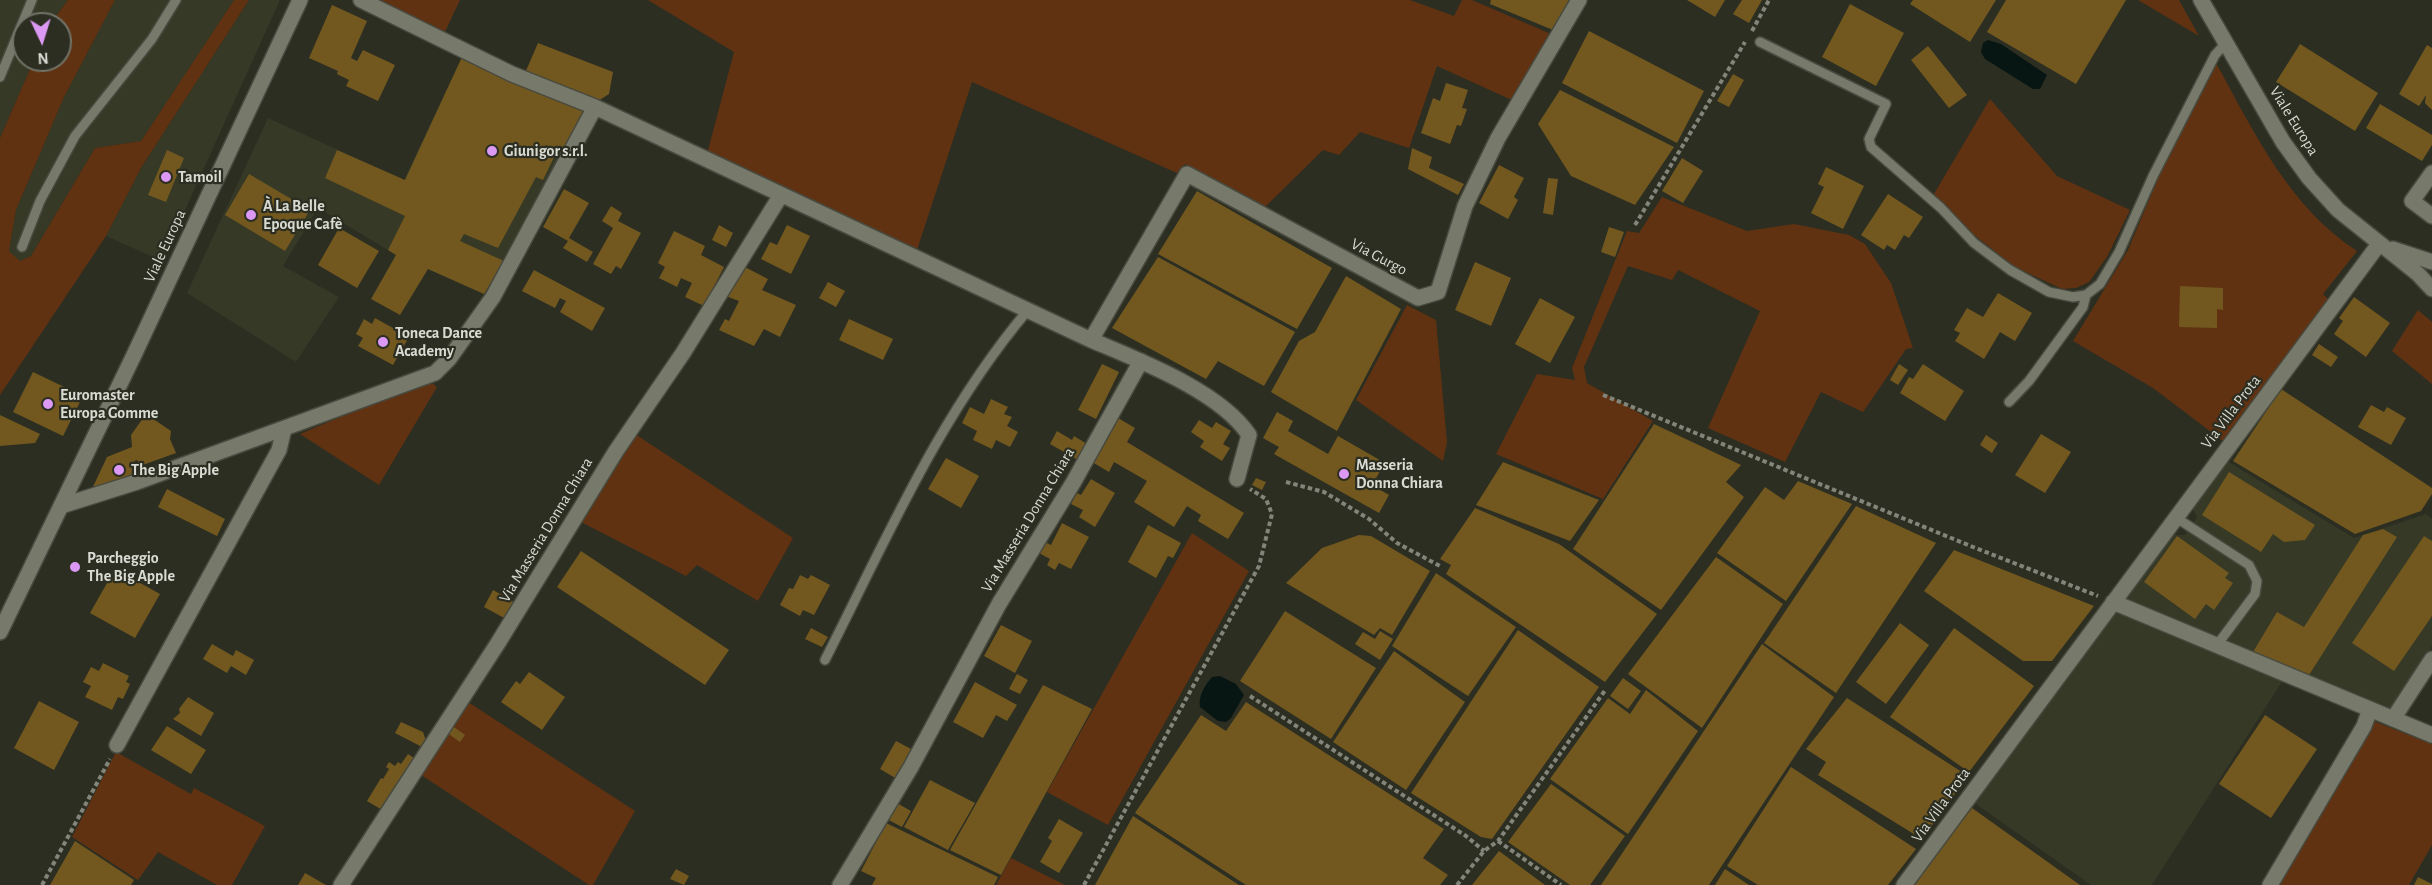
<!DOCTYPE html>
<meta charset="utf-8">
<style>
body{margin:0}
#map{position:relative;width:2432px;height:885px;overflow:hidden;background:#2c2e22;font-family:"Alegreya Sans",sans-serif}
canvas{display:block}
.north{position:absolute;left:12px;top:12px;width:60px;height:60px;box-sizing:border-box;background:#2c2e22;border:2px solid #717368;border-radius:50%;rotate:176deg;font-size:16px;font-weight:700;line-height:24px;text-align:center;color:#d9dbd2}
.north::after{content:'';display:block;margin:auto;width:21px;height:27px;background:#dc99f4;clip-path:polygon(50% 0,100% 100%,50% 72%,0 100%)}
</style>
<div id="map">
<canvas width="2432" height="885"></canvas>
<div class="north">N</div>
</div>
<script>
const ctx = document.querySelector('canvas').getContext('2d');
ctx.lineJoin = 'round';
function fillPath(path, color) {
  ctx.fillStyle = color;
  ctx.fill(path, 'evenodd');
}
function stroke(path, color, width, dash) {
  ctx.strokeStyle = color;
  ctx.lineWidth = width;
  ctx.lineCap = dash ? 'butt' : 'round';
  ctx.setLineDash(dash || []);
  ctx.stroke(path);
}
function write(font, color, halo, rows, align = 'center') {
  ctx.font = font + ' "Alegreya Sans",sans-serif';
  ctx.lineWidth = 4.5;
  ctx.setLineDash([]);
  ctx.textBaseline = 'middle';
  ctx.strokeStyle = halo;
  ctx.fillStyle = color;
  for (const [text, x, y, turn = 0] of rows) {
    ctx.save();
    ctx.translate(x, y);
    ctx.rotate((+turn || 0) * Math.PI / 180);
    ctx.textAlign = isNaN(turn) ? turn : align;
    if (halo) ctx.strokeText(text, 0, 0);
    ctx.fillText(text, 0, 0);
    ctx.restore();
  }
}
const built = new Path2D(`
 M0 0H68L50 24H24V60H34L0 138Z
 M115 0H234L141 141 95 148 31 256 20 261 9 251 16 210 64 97Z
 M249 0H280L162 261 106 236 141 168Z
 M462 57 586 110 484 294 396 255 318 208 283 266 339 297 296 362 187 293 268 118 404 180Z
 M2227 461 2354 538 2426 514 2432 519V646L2393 709 2124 600 2174 535H2185L2197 517 2192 508Z
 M2117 612 2283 680 2152 885H2091L1973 802Z`);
const green = new Path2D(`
 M68 0H115L64 97 16 210 9 251 20 261 31 256 95 148 141 141 234 0H249L141 168 106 236 0 395V138L34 60H60V24H50Z
 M373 0H460L443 36Z
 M648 0H1410L1454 16 1462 0H1472L1551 34 1514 101 1437 66 1409 148 1360 132 1339 155 1323 150 1263 209 1185 164 1177 173 972 82 916 253 707 154 734 52Z
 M2138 0H2179L2199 36Z
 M2216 63C2254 132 2289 207 2357 251L2323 294 2329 300 2223 441 2153 388 2073 341 2128 250 2162 169Z
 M1990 99 2057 176 2130 210 2107 257 2089 282 2076 288 2062 289 2015 267 1969 231 1934 194Z
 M1662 197 1747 231 1794 224 1849 235 1865 244 1891 283 1913 348 1906 349 1863 412 1821 392 1785 462 1708 428 1760 311 1678 270 1672 280 1628 266 1584 367 1587 383 1653 421 1603 499 1496 454 1537 374 1575 380 1572 368 1627 231 1639 233Z
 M1407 305 1436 320 1447 442 1443 461 1356 400Z
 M2418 310 2432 322V384L2392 351Z
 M428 380 437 387 379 485 300 434Z
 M632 432 793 538 758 601 697 565 686 576 579 521Z
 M1192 533 1249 571 1108 825 1047 792Z
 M465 700 635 811 593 885H589L418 773Z
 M2373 721 2432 744V845L2409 885H2280Z
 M116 752 191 794 194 788 265 826 232 885H217L158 852 138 880 72 837Z
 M1011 858 1065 885H996Z`);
const water = new Path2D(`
 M1988 40 2001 44 2047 75 2040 89H2033L1985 59 1981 52 1983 43Z
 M1220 676 1236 684 1244 695 1231 718 1226 722 1218 721 1200 707C1198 696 1205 685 1212 677Z`);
const building = new Path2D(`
 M1491 0H1570L1553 30 1490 4Z
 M1687 0H1725L1715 17Z
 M1742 0H1762L1749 23 1733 14Z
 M1913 0H1996L1970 42 1910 4Z
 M2006 0H2126L2076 84 1987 32Z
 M1850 4 1904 33 1876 86 1822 57Z
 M332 5 367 21 351 58 357 61 363 50 395 65 378 101 346 86 349 80 337 74 338 71 309 58Z
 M1589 31 1704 91 1677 143 1562 83Z
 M538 43 613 72 609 94 595 103 525 73Z
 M2300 44 2378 93 2355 131 2276 82Z
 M2427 45 2432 48V110L2425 103 2426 95 2419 106 2399 94Z
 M1928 46 1967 95 1949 108 1911 60Z
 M462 57 586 110 563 156 556 153 543 180 536 177 498 248 464 234 460 241 504 261 484 294 428 269 400 315 371 299 396 255 388 250 405 216 325 178 337 150 405 180Z
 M1733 74 1744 80 1729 107 1717 101Z
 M1446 83 1468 90 1462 108 1467 109 1461 126 1457 125 1450 144 1421 133 1433 98 1440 101Z
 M1560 90 1674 147 1635 205 1571 176 1538 124Z
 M2380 104 2432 135V145L2422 161 2366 128Z
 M1412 148 1432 157 1429 168 1464 184 1458 195 1408 169Z
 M167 150 184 158 166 202 148 195Z
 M1682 158 1703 171 1683 203 1662 191Z
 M1499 165 1524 178 1514 197 1518 200 1508 219 1479 203Z
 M1826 167 1864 186 1843 229 1811 213 1824 187 1818 184Z
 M249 174 310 210 285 251 225 215Z
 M1548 178 1558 179 1553 215 1543 213Z
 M564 189 589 203 569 238 593 252 587 262 563 248 568 241 543 227Z
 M1197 191 1332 268 1297 329 1158 254Z
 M1888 194 1923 217 1909 238 1904 235 1895 250 1887 245 1884 250 1861 235Z
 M611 206 622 213 618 221 641 233 621 269 616 266 611 274 593 264 613 228 602 221Z
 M719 225 733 233 726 247 712 240Z
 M787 225 810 236 791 274 761 259 770 242 777 245Z
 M1609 227 1624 232 1615 257 1601 252Z
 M339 228 379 251 357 288 318 265Z
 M674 231 705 246 701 255 724 267 704 306 685 297 692 283 681 278 677 287 659 278 665 267 658 263Z
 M1158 257 1295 332 1264 386 1218 361 1206 379 1112 328Z
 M1475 262 1511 278 1491 326 1455 310Z
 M741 265 768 279 762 290 796 305 780 337 764 329 754 346 719 330 725 319 729 321 739 301 723 295Z
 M534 270 605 308 592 331 560 312 566 301 560 298 555 308 522 291Z
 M1346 276 1401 309 1337 431 1271 392 1299 341 1315 332Z
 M828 282 845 291 836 307 819 298Z
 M2180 286 2223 288V310L2217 309V328L2179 327Z
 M1998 293 2032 313 2015 341 2000 332 1984 359 1955 341 1960 333 1954 330 1967 308 1983 317Z
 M2354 297 2390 323 2366 357 2334 334 2343 321 2339 318Z
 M1540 298 1575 317 1550 363 1515 344Z
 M375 318 409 337 393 365 358 346 363 338 356 334 364 319 372 324Z
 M849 319 893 339 883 360 839 340Z
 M2319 344 2338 357 2331 367 2312 355Z
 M1102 364 1119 372 1096 419 1078 410Z
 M1899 364 1908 370 1898 385 1890 380Z
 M1923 364 1964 391 1945 421 1900 393 1909 377 1913 379Z
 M33 372 83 396 63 436 13 412Z
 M2281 389 2432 488V494L2421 511 2355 534 2233 461Z
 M991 399 1008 407 1004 414 1012 417 1007 426 1018 432 1010 447 996 440 992 449 973 440 977 431 962 423 970 407 984 414Z
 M2371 405 2384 412 2387 407 2406 418 2391 445 2358 427Z
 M1277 412 1293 421 1288 431 1328 454 1338 436 1385 463 1372 485 1389 495 1379 513 1274 454 1279 447 1263 438Z
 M146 414 171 431 170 439 176 453 140 466 137 460 134 461 140 476 91 491 107 457 132 447 131 435Z
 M0 415 40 434 35 443 0 446Z
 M1118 418 1135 428 1127 442 1244 513 1228 539 1198 521 1201 515 1187 506 1174 527 1134 502 1147 481 1114 462 1109 472 1092 462Z
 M1199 420 1212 428 1216 422 1231 431 1223 444 1230 448 1222 461 1200 447 1204 441 1191 432Z
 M1654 424 1741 465 1726 482 1744 497 1661 610 1573 549Z
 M1057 431 1072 440 1074 436 1087 444 1078 460 1050 444Z
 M2041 434 2071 452 2045 493 2015 475Z
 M1986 435 1998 443 1992 453 1980 445Z
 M946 458 979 476 961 508 928 489Z
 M1503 462 1599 500 1570 541 1476 505Z
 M2229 472 2315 525 2305 540 2284 542 2273 534 2261 552 2202 515Z
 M1256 478 1266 482 1262 490 1252 485Z
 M1091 479 1115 493 1095 527 1079 517 1083 510 1071 504 1077 493 1081 495Z
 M1798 481 1852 504 1786 601 1717 553 1765 487 1784 500Z
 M167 489 225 519 217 536 158 507Z
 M1856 506 1936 543 1836 693 1764 643Z
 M1475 508 1559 544 1657 614 1605 682 1446 574 1451 565 1440 559Z
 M1062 523 1089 537 1071 569 1059 563 1055 570 1047 565 1050 559 1039 553 1045 542 1051 545Z
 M1148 525 1181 543 1173 558 1168 556 1156 578 1128 562Z
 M2383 529 2397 537 2309 675 2253 652 2277 612 2304 627 2363 535Z
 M1359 535 1371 536 1430 571 1392 635 1380 628 1374 635 1286 583 1322 548Z
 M2177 536 2229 573 2225 578 2233 583 2214 610 2206 604 2195 619 2144 582Z
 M2424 536 2432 541V616L2394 671 2352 643Z
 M1954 550 2094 606 2052 661H2023L1924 591Z
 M581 551 729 650 705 685 557 587Z
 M1716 557 1783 604 1702 728 1628 674Z
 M115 569 160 594 135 638 90 613Z
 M1436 573 1516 627 1468 696 1392 646Z
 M800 575 808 579 811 575 830 585 814 615 803 610 800 616 780 605 789 588 793 589Z
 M493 590 516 603 506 619 484 607Z
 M1285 611 1376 668 1331 739 1240 681Z
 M1900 623 1929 645 1886 704 1856 682Z
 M1001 625 1032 641 1015 673 984 656Z
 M811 628 828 637 822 647 805 639Z
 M1954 628 2034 686 1969 772 1890 717Z
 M1518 630 1599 687 1492 839 1481 837 1411 793Z
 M1380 631 1393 639 1380 660 1355 644 1363 632 1375 639Z
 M212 644 233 656 236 650 254 660 246 675 231 666 227 673 203 659Z
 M1762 644 1834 697 1709 885H1601Z
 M1394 651 1465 702 1406 790 1333 742Z
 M103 663 129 676 126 682 130 684 123 699 118 697 112 710 85 697 91 686 83 682 91 667 99 671Z
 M529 672 565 697 542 730 501 702 516 681 520 684Z
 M1017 674 1028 680 1020 694 1009 689Z
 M1623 678 1641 691 1628 709 1610 696Z
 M975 682 1017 705 1007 721 996 715 983 738 953 722Z
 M1043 685 1092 709 1001 875 950 850Z
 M1646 690 1698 731 1628 834 1550 779 1608 698 1630 714Z
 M188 697 214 713 201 736 173 719 180 713 179 709Z
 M1847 698 1968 776 1922 839 1818 775 1826 762 1806 749Z
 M39 701 79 722 54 770 14 748Z
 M1246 702 1444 829 1423 858 1448 875 1440 885H1246L1135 813 1201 715 1226 731Z
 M2265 715 2317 749 2271 818 2219 784Z
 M401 722 423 732 427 744 424 748 395 733Z
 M451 725 465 735 460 742 446 732Z
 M167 726 206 750 191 774 151 750Z
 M896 741 913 750 897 779 880 769Z
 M408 754 417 760 384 811 367 801 381 778 383 779 389 769 386 767 389 762 395 766 398 762 401 764Z
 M1791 767 1916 849 1888 885H1758L1727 866Z
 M930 780 975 803 948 850 904 827Z
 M1551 784 1625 836 1590 885H1570L1508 842Z
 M895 802 911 811 902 827 885 818Z
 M1972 808 2080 885H1913Z
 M1133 816 1239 885H1095Z
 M1059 819 1083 833 1059 873 1040 862 1052 841 1048 838Z
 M886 823 998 877 994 885H872L876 878 861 871Z
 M75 841 134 880 131 885H50Z
 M1499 851 1545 885H1472Z
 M676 869 689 876 684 885 670 879Z
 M1725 869 1749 885H1715Z
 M305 873 326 885H298Z
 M2418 877 2432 884V885H2414Z`);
const path = new Path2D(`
 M1752 31 1769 0
 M1635 225 1745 42
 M1603 395 1973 547 2098 596
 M1286 482 1324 492 1369 519 1397 543 1440 566
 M1250 696 1466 836 1484 851
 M1498 841 1561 885
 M42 885 110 759
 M1084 885 1259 566 1272 514 1266 499 1250 489
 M1457 885 1484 851 1498 841 1606 689`);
const service = new Path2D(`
 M1760 42 1886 104 1869 139 1871 147 1941 208 1974 243 2010 270 2049 292 2073 297 2086 295 2100 284 2119 252 2153 176 2215 55 2225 44
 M0 77 32 0
 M22 247 40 201 75 136 152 39 176 0
 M2009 402 2029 381 2083 307 2086 295
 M2175 517 2249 565 2257 581 2255 594 2217 645
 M825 660C886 540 940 414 1028 310`);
const minor = new Path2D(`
 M361 0 512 74 595 107 1091 340C1138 360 1220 391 1249 435L1237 479
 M2432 173 2412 201 2432 216
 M1091 340 1187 174 1418 298 1438 292 1465 206 1498 138 1579 0
 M61 506 137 482 435 373 449 359 493 297 595 107
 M2113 602 2432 735
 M2393 719 2432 659
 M117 745 279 450 284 429
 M341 885 498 643 616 451 683 353 781 195
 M840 885 911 767 999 604 1073 483 1141 361
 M1904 885 2379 244
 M2270 885 2364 726 2370 709`);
const tertiary = new Path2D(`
 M2201 0 2283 142 2309 178 2338 210 2418 274 2432 289
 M2393 249 2432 262
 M0 632 134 355 300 0`);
const markers = [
 [492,151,6,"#dc99f4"],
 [166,177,6,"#dc99f4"],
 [251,215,6,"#dc99f4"],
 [383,342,6,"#dc99f4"],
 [48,404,6,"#dc99f4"],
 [119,470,6,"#dc99f4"],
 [1344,474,6,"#dc99f4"],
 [75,567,6,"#dc99f4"]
];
const streetNames = [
 ["Viale Europa",2294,121,58],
 ["Viale Europa",165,246,-65],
 ["Via Gurgo",1379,257,28],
 ["Via Villa Prota",2231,412,-53],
 ["Via Masseria Donna Chiara",1028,520,-59],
 ["Via Masseria Donna Chiara",546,530,-59],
 ["Via Villa Prota",1941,805,-54]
];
const poiNames = [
 ["Giunigor s.r.l.",504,151],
 ["Tamoil",178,177],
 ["À La Belle",263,206],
 ["Epoque Cafè",263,224],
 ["Toneca Dance",395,333],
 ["Academy",395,351],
 ["Euromaster",60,395],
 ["Europa Gomme",60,413],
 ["Masseria",1356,465],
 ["Donna Chiara",1356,483],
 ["The Big Apple",131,470],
 ["Parcheggio",87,558],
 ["The Big Apple",87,576]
];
fillPath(built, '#353925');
fillPath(green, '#603211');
fillPath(water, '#081613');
fillPath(building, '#72581f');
stroke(service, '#484a3f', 12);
stroke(minor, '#484a3f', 18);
stroke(tertiary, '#484a3f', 18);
stroke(path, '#83857a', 4, [4.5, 3]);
stroke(service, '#777a6b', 9);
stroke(minor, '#777a6b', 15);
stroke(tertiary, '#777a6b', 15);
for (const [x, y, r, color] of markers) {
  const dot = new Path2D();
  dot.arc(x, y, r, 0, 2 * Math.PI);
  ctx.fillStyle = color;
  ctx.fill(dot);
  stroke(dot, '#2c2e22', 2);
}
write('16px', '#d9dbd2', '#2c2e22', streetNames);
write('bold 16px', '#d9dbd2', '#2c2e22', poiNames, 'left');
</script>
